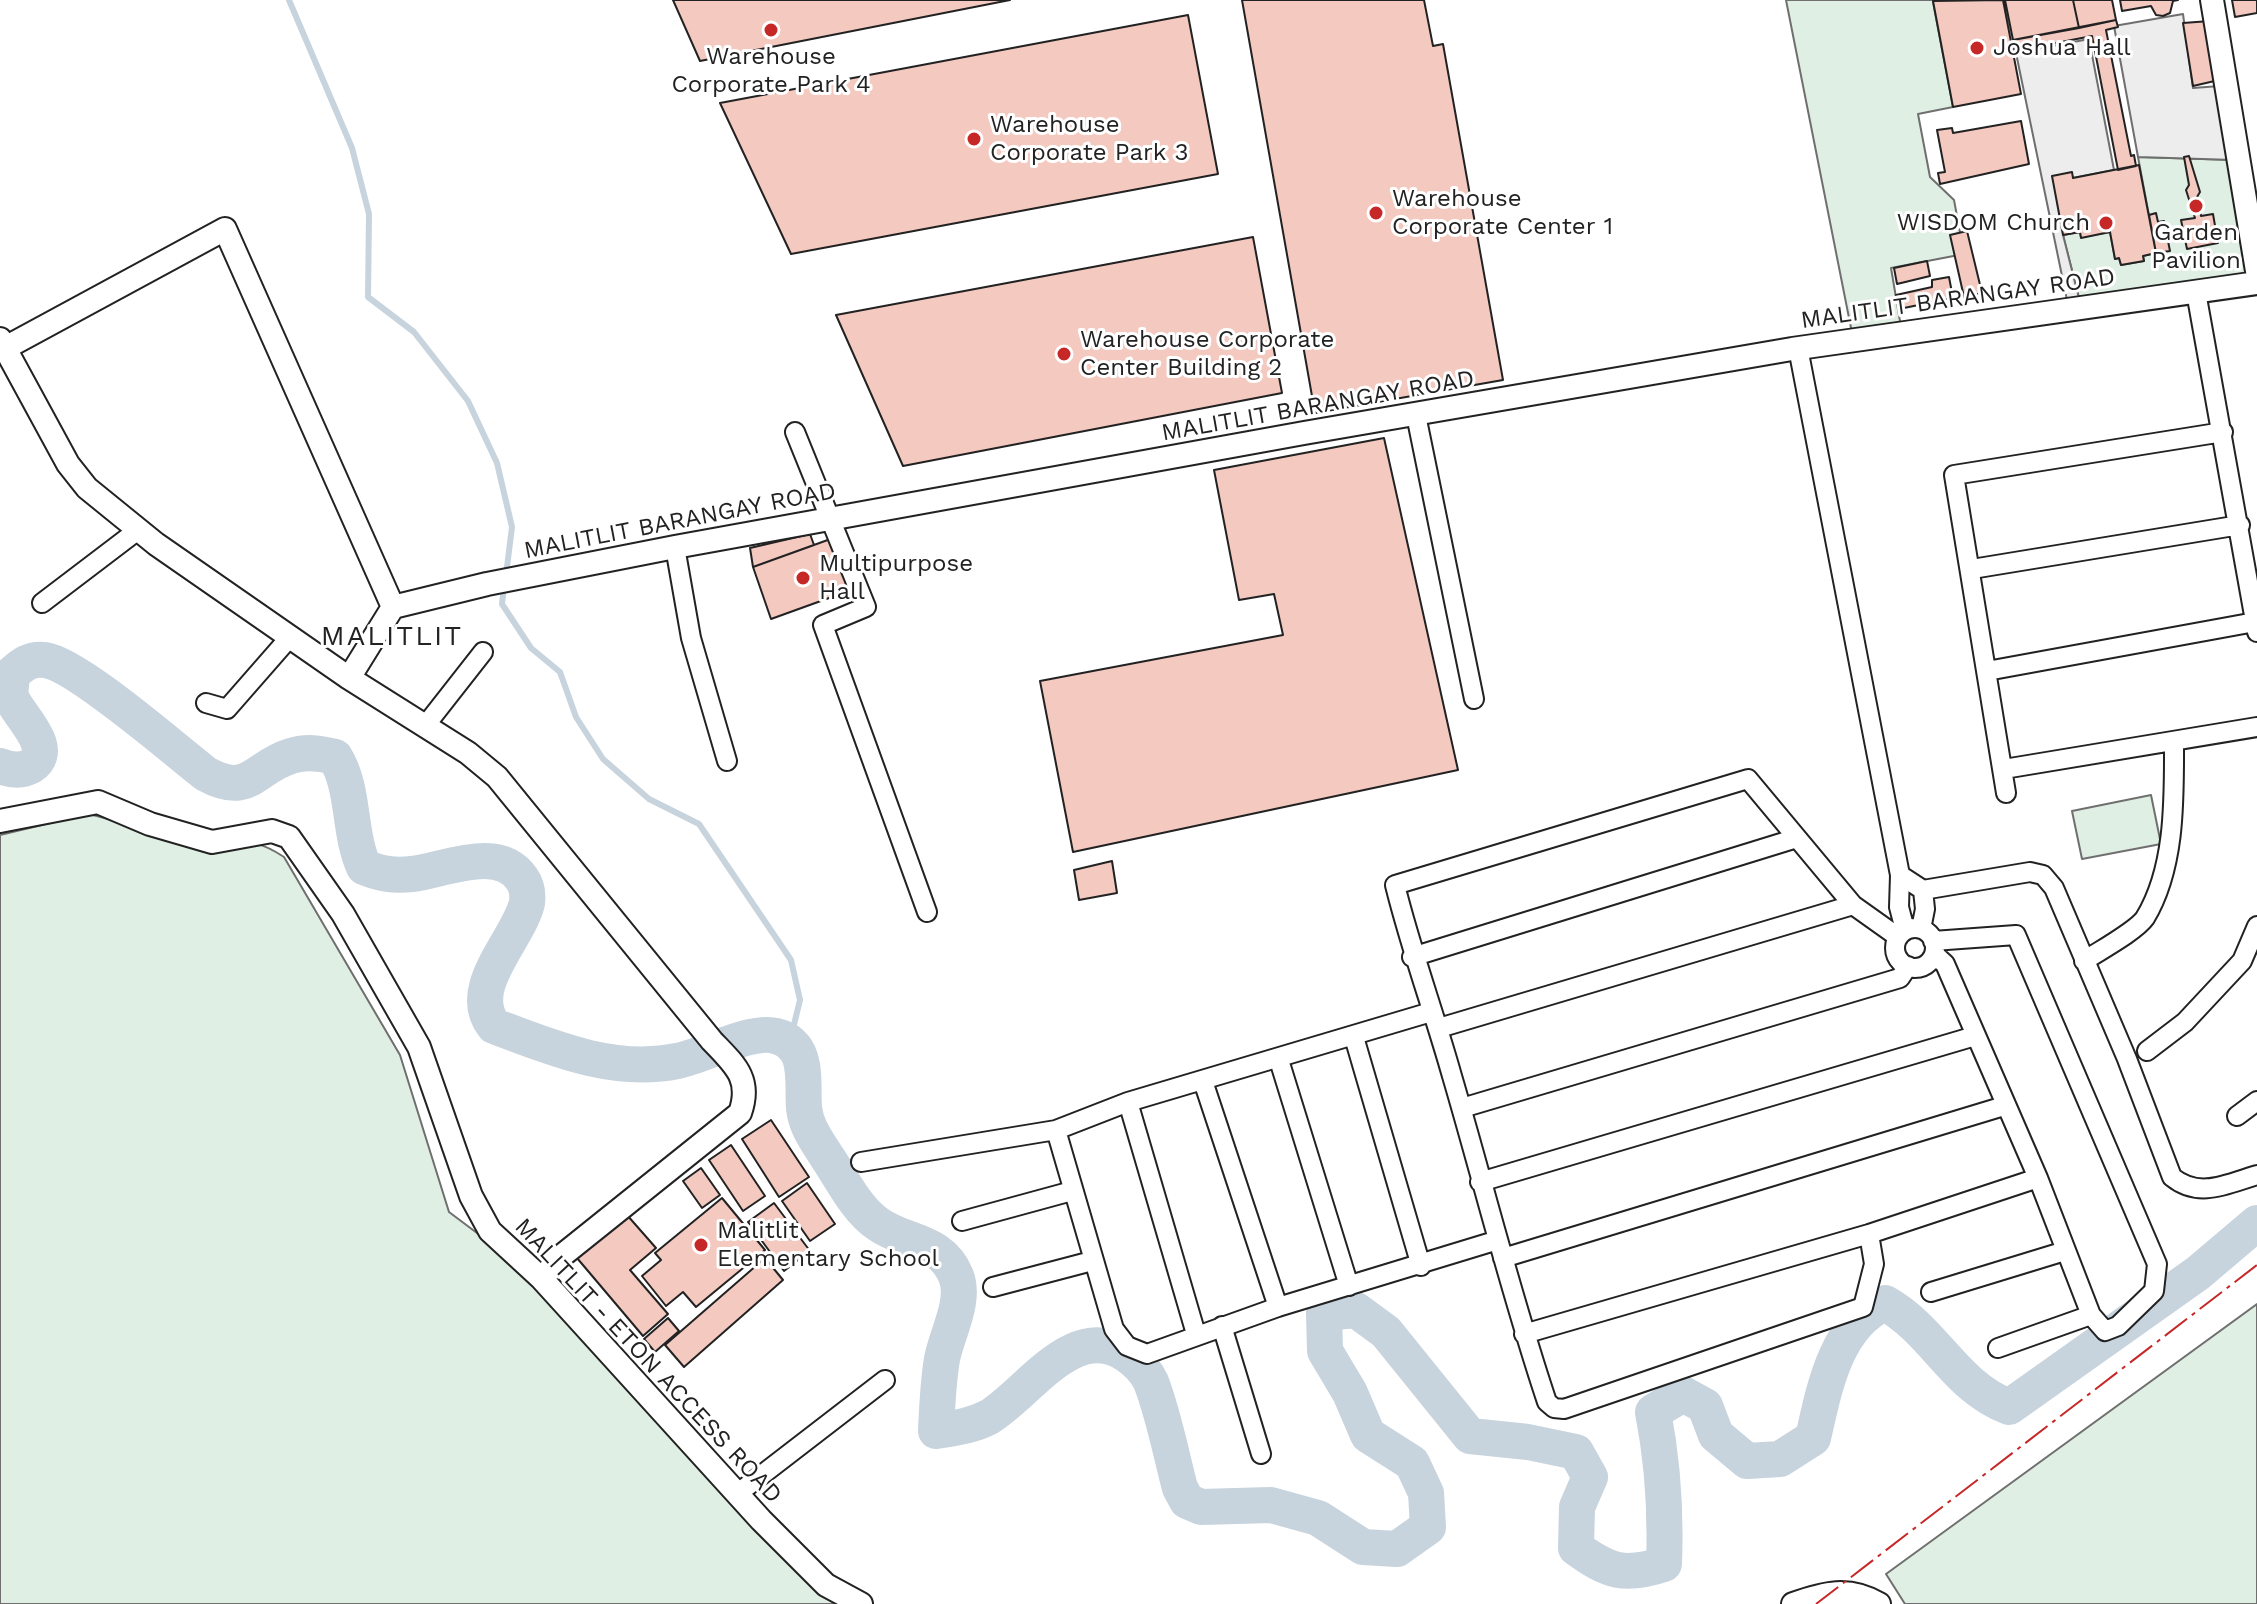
<!DOCTYPE html>
<style>
body{margin:0}
canvas{display:block;background:#fff}
</style>
<canvas width="2257" height="1604"></canvas>
<script>
const ctx = document.querySelector('canvas').getContext('2d');
ctx.lineJoin = 'round';
function fillPath(path, color) {
  ctx.fillStyle = color;
  ctx.fill(path, 'evenodd');
}
function stroke(path, color, width, dash) {
  ctx.strokeStyle = color;
  ctx.lineWidth = width;
  ctx.lineCap = dash ? 'butt' : 'round';
  ctx.setLineDash(dash || []);
  ctx.stroke(path);
}
function write(font, color, halo, rows, align = 'center') {
  ctx.font = font + ' "Work Sans",sans-serif';
  ctx.lineWidth = 6;
  ctx.setLineDash([]);
  ctx.textBaseline = 'middle';
  ctx.strokeStyle = halo;
  ctx.fillStyle = color;
  for (const [text, x, y, turn = 0] of rows) {
    ctx.save();
    ctx.translate(x, y);
    ctx.rotate((+turn || 0) * Math.PI / 180);
    ctx.textAlign = isNaN(turn) ? turn : align;
    if (halo) ctx.strokeText(text, 0, 0);
    ctx.fillText(text, 0, 0);
    ctx.restore();
  }
}
const green = new Path2D(`
 M1786 0H1938L1933 2 1953 107 1918 114 1930 177 1954 200 1964 254 1891 268 1902 333 1853 338Z
 M2138 157 2234 160 2251 275 2079 298 2063 235 2080 232 2081 237 2110 232 2115 259 2119 258 2121 265 2144 261 2143 256 2156 253Z
 M2151 795 2161 844 2082 859 2072 811Z
 M88 814C129 822 165 844 207 847 246 850 246 832 284 857L400 1055 449 1212 509 1257 855 1604H0V835Z
 M2257 1304V1604H1905L1886 1574Z`);
const parking = new Path2D(`
 M2183 14 2193 88 2220 86 2234 160 2138 157 2114 26Z
 M2089 39 2114 170 2073 178 2063 235 2079 298 2067 300 2016 53Z`);
const stream = new Path2D(`
 M289 0 352 148 369 214 368 297 414 332 468 401 497 463 512 527 506 575
 M504 586 502 604 531 648 560 672 576 717 603 759 649 799 699 824 791 960 800 1000 790 1041`);
const river = new Path2D(`
 M0 766C10 770 20 772 31 766 57 749 19 716 12 699 9 692 12 682 12 674 22 665 30 658 45 660 77 664 176 751 206 774 250 798 254 767 291 756 306 751 320 753 335 757 355 789 348 832 364 867 381 874 394 876 412 874 445 870 499 844 522 879 527 886 528 895 527 903 518 940 464 988 494 1026 552 1048 614 1074 677 1061 704 1056 750 1029 776 1036 810 1045 802 1081 804 1108 806 1127 817 1141 827 1157 842 1179 856 1209 878 1224 906 1244 941 1239 956 1276 966 1301 947 1333 942 1359 938 1383 937 1407 936 1431 954 1428 972 1426 989 1417 1029 1393 1073 1319 1127 1355 1137 1362 1146 1371 1151 1382 1164 1416 1171 1454 1180 1488L1187 1501 1201 1507 1271 1505 1318 1518 1363 1547 1397 1549 1428 1527 1426 1493 1412 1463 1368 1435 1350 1393 1325 1351 1324 1313 1356 1310 1386 1332 1470 1436 1528 1442 1576 1452 1590 1477 1577 1507 1576 1548C1609 1572 1625 1577 1664 1564 1666 1512 1663 1463 1653 1412L1683 1394 1705 1406 1716 1435 1747 1461 1780 1459 1813 1438C1824 1390 1835 1325 1885 1303 1935 1331 1954 1386 2009 1407L2198 1273 2257 1223`);
const building = new Path2D(`
 M673 0H1010L700 61Z
 M1242 0H1424L1433 46 1443 44 1503 380 1315 413Z
 M2003 0 2021 94 1953 107 1933 1Z
 M2005 0H2073L2079 28 2013 40Z
 M2073 0H2112L2116 20 2079 28Z
 M2120 0H2178L2173 1 2170 13 2163 16 2156 15 2151 6 2122 11Z
 M2232 0H2257V13L2235 17Z
 M1188 15 1218 174 791 254 720 103Z
 M2116 20 2118 27 2106 30 2131 156 2134 155 2136 166 2118 170 2092 36 2015 51 2013 40Z
 M2210 21 2219 80 2193 86 2183 23Z
 M2021 121 2029 164 1940 184 1938 173 1945 172 1937 130 1952 128 1953 133Z
 M2189 156 2200 192 2197 197 2201 216 2213 214 2218 243 2187 249 2181 220 2195 218 2186 190 2189 185 2184 157Z
 M2139 165 2156 253 2143 256 2144 261 2121 265 2119 258 2115 259 2110 232 2081 238 2080 232 2063 235 2052 176 2072 172 2073 178Z
 M2156 213 2158 222 2164 221 2170 251 2156 253 2149 215Z
 M1967 231 1982 293 1964 297 1950 235Z
 M1253 237 1282 393 903 466 836 315Z
 M1927 261 1930 276 1897 284 1894 268Z
 M1949 277 1953 298 1899 309 1896 295 1932 287V280Z
 M1384 438 1458 770 1073 852 1040 681 1283 635 1274 594 1239 600 1214 470Z
 M810 534 814 545 753 567 750 548Z
 M836 537 854 589 771 619 753 567Z
 M1112 861 1117 893 1079 900 1074 870Z
 M771 1120 809 1177 779 1197 742 1139Z
 M731 1145 765 1196 743 1211 709 1160Z
 M701 1168 720 1195 702 1208 683 1181Z
 M807 1183 835 1224 810 1241 782 1201Z
 M722 1198 765 1250 696 1307 683 1292 666 1306 642 1276 661 1260 655 1253Z
 M774 1203 810 1251 784 1271 748 1222Z
 M627 1215 656 1248 630 1270 668 1314 643 1336 577 1258Z
 M765 1258 783 1280 684 1367 665 1345Z
 M668 1318 679 1331 655 1352 644 1339Z`);
const minor = new Path2D(`
 M2196 292 2257 632
 M1798 348 1900 875 1923 890 2030 872 2043 875 2054 888 2127 1059 2172 1177C2199 1199 2227 1184 2257 1175
 M1416 415 1474 699
 M795 432 866 607 823 625 927 912
 M675 547 691 638 727 761
 M1972 569 2240 525
 M42 603 138 530
 M1987 671 2255 622
 M206 703 227 709 290 637
 M425 726 483 652
 M2004 769 2257 727
 M2006 793 1954 475 2223 432
 M1900 875 1899 907 1905 930
 M1895 948a20 20 0 1 1 40 0a20 20 0 1 1-40 0Z
 M1921 929 1925 909 1923 890
 M1933 941 2016 935 2157 1264 2154 1291 2118 1326 2105 1331 2091 1315 2038 1178 1945 964 1934 954
 M1412 957 1797 838
 M2084 961C2099 951 2136 931 2145 918 2176 867 2174 797 2174 741
 M1439 1028 1853 905
 M1354 1037 1421 1266
 M2147 1051 2185 1022 2242 961 2257 926
 M1279 1060 1349 1286
 M1203 1081 1278 1307
 M1128 1102 1196 1334
 M1462 1108 1900 978 1908 966
 M2237 1116 2257 1101
 M1056 1130 1114 1329 1127 1346 1147 1354 1278 1307 1498 1240
 M861 1162 1056 1130 1128 1102 1431 1012
 M1480 1182 1975 1036
 M962 1221 1072 1191
 M1869 1234 1874 1264 1863 1307 1564 1409 1554 1408 1547 1402C1511 1295 1484 1185 1452 1076 1434 1012 1411 950 1395 885L1748 779 1853 905 1898 937
 M1503 1258 2004 1106
 M993 1287 1092 1261
 M1931 1292 2065 1251
 M1222 1326 1261 1454
 M1524 1334 1869 1234 2038 1178
 M1998 1348 2091 1315
 M737 1494 885 1380`);
const tertiary = new Path2D(`
 M2212 0 2257 271
 M0 339 68 464 87 488 156 544 349 678 468 753 497 777 712 1041C735 1065 752 1079 740 1113L559 1258 542 1279
 M7 347 225 229 393 607
 M393 607 487 584 675 547 1304 433 1792 349 2257 283
 M349 678 393 607
 M0 821 98 802 150 824 212 842 272 831 289 837 343 914 419 1047 471 1196 490 1231 542 1279 761 1520 826 1585 861 1604
 M1793 1604C1824 1593 1849 1586 1879 1604`);
const power = new Path2D(`
 M1816 1604 2257 1265`);
const markers = [
 [771,30,8,"#c62828"],
 [1977,48,8,"#c62828"],
 [974,139,8,"#c62828"],
 [2196,206,8,"#c62828"],
 [1376,213,8,"#c62828"],
 [2106,223,8,"#c62828"],
 [1064,354,8,"#c62828"],
 [803,578,8,"#c62828"],
 [701,1245,8,"#c62828"]
];
const poiNames = [
 ["Joshua Hall",1993,48],
 ["Warehouse",771,57,"center"],
 ["Corporate Park 4",771,85,"center"],
 ["Warehouse",990,125],
 ["Corporate Park 3",990,153],
 ["Warehouse",1392,199],
 ["Corporate Center 1",1392,227],
 ["WISDOM Church",2090,223,"right"],
 ["Garden",2196,233,"center"],
 ["Pavilion",2196,261,"center"],
 ["Warehouse Corporate",1080,340],
 ["Center Building 2",1080,368],
 ["Multipurpose",819,564],
 ["Hall",819,592],
 ["Malitlit",717,1231],
 ["Elementary School",717,1259]
];
const streetNames = [
 ["MALITLIT BARANGAY ROAD",1958,299,-8],
 ["MALITLIT BARANGAY ROAD",1318,406,-10],
 ["MALITLIT BARANGAY ROAD",680,521,-11],
 ["MALITLIT - ETON ACCESS ROAD",648,1361,47]
];
const quarterNames = [
 ["MALITLIT",392,637]
];
fillPath(green, '#e0efe3');
stroke(green, '#6f6f6f', 2);
fillPath(parking, '#ededed');
stroke(parking, '#6f6f6f', 2);
stroke(stream, '#c7d3dd', 6);
stroke(river, '#c7d3dd', 36);
fillPath(building, '#f3c9c0');
stroke(building, '#222', 2);
stroke(minor, '#222', 22);
stroke(tertiary, '#222', 26);
stroke(minor, '#fff', 18);
stroke(tertiary, '#fff', 22);
stroke(power, '#c62828', 2, [28, 6, 4, 6]);
for (const [x, y, r, color] of markers) {
  const dot = new Path2D();
  dot.arc(x, y, r, 0, 2 * Math.PI);
  ctx.fillStyle = color;
  ctx.fill(dot);
  stroke(dot, '#fff', 3);
}
write('24px', '#222', '#fff', poiNames, 'left');
write('24px', '#222', '#fff', streetNames);
ctx.letterSpacing = '2px';
write('28px', '#222', '#fff', quarterNames);
ctx.letterSpacing = '0px';
</script>
